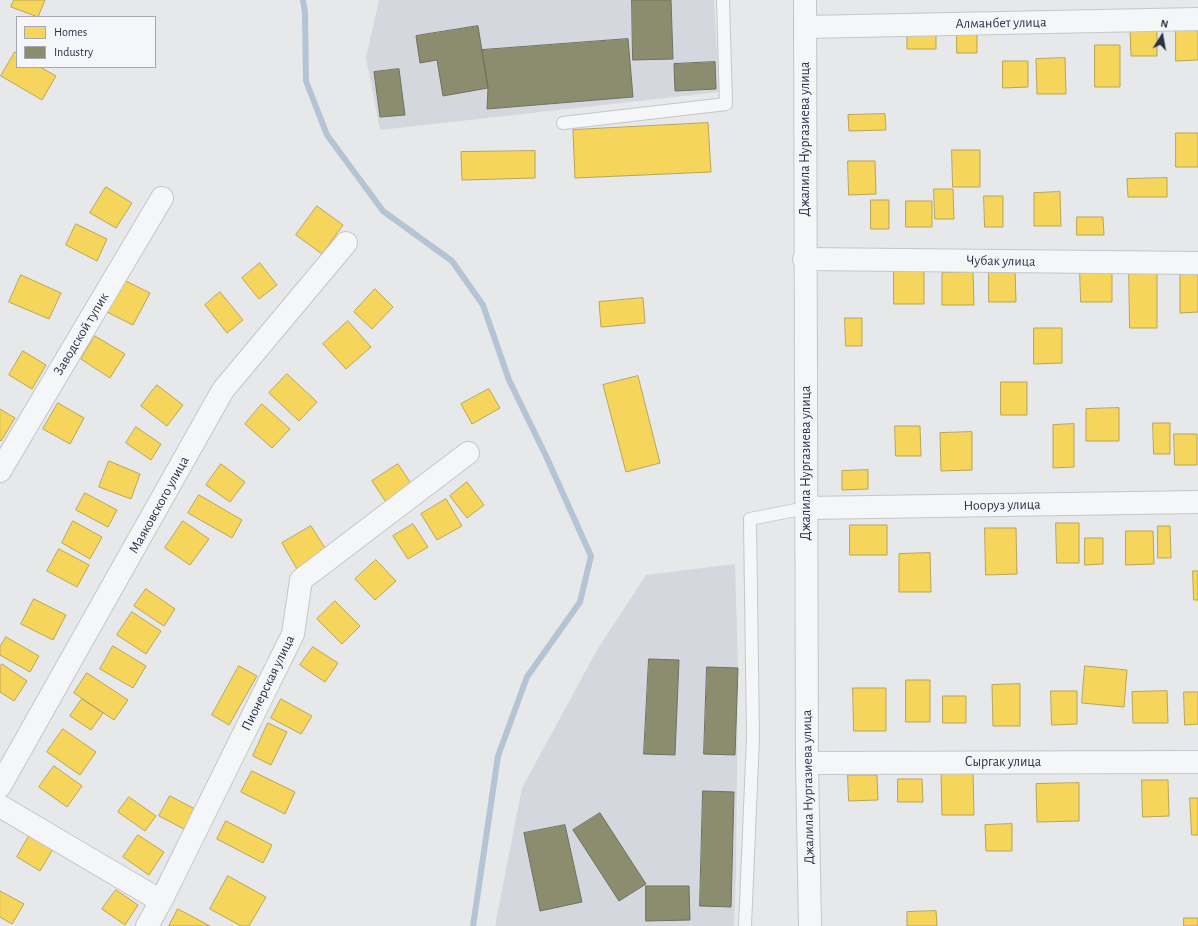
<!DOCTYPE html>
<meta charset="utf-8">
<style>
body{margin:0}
#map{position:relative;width:1198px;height:926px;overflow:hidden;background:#e6e8ea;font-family:"Alegreya Sans",sans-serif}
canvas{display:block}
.legend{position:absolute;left:16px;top:16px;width:140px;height:52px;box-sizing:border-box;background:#f4f6f9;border:1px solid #a4a8b1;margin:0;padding:5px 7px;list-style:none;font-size:12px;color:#2b3445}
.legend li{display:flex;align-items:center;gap:8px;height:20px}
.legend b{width:20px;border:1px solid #a4a8b1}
.north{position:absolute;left:1142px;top:16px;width:40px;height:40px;-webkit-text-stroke:3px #f4f6f9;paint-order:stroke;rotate:11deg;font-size:11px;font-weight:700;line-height:16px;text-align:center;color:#2b3445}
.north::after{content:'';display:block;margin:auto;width:14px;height:18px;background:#2b3445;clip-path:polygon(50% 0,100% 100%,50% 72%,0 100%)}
</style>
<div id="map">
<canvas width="1198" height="926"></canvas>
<ul class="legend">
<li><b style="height:11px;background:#f6d55c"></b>Homes</li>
<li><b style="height:11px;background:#8c8c6e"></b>Industry</li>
</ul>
<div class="north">N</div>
</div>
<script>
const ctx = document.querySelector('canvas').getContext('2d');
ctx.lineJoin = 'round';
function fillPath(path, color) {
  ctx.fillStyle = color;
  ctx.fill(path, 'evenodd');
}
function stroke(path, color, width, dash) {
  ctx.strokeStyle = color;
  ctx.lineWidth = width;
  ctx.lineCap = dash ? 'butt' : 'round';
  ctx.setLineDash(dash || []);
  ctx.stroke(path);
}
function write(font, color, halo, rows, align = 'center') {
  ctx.font = font + ' "Alegreya Sans",sans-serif';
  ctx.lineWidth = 4;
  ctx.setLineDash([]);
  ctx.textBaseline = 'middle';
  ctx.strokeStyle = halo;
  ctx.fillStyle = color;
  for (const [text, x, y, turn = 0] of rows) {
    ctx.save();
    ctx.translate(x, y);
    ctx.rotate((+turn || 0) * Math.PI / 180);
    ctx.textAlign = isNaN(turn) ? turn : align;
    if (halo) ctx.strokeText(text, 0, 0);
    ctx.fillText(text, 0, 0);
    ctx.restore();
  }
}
const built = new Path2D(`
 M379 0H714L719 92 380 130 366 58Z
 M735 564 738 668 736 874 734 926H495L522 788 597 650 646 575Z`);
const homes = new Path2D(`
 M14 0H45L38 17 11 7Z
 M1157 26V56H1131L1130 27Z
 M957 27H977V53H957Z
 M1176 29H1198V60L1176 61Z
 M936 30V49H907V31Z
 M1095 45H1120V87H1095Z
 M15 52 17 54V67H40L56 76 42 100 1 76Z
 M1065 58 1066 94H1037L1036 59Z
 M1003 61H1028V87L1003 88Z
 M885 114 886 130 849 131 848 115Z
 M708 123 711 172 575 178 573 130Z
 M1176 133H1198V167H1176Z
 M952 150H980V187H953Z
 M535 151V178L462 180 461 152Z
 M848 161H875L876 194 849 195Z
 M1167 178V197H1128L1127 179Z
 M106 187 132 203 116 228 90 213Z
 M934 189H953L954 219H935Z
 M1060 192 1061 226H1034V193Z
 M984 196H1003V227H985Z
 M871 200H889V229H871Z
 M906 201H932V227H906Z
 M317 206 343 225 322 254 296 235Z
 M1077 217H1103L1104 235H1077Z
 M76 224 107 239 97 261 66 245Z
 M260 263 277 285 259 299 242 278Z
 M894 267H924V304H894Z
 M989 268H1015L1016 302H989Z
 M1129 268H1157V328H1130Z
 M1080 269H1112V302H1081Z
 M973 272 974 305H942V273Z
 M1198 273V312L1180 313V274Z
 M21 275 61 293 49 319 9 302Z
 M124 280 150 293 133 325 107 312Z
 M375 289 393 307 372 329 354 312Z
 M220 292 243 320 227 333 205 305Z
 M643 298 645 323 601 327 599 302Z
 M845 318H862V346H846Z
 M348 321 371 347 346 369 323 344Z
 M1034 328H1062V363L1034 364Z
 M95 336 125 354 110 378 81 359Z
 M23 351 46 365 32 389 9 375Z
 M287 374 317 402 299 421 269 393Z
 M638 376 660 463 626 472 603 385Z
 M1001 382H1027V415H1001Z
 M157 385 183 405 167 426 141 406Z
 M489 389 500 408 472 424 461 404Z
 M58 403 84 418 70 444 43 429Z
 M262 404 290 429 272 448 245 424Z
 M1119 408V441H1086V409Z
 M0 409 15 418 1 441 0 440Z
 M1153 423H1170V454H1154Z
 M1074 424V467L1053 468V425Z
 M895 426H920L921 456H896Z
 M136 427 161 444 151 460 126 443Z
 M972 432V470L941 471 940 433Z
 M1174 434H1197V465H1175Z
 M109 461 140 474 131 499 99 487Z
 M221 464 245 482 230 502 206 485Z
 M398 464 412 485 386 502 372 481Z
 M868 470V489L842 490V471Z
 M467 482 484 505 467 518 450 496Z
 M85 493 117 510 108 527 76 510Z
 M199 495 242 520 232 538 188 513Z
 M446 499 462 526 437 540 421 514Z
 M73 521 102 537 90 559 62 543Z
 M183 521 209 539 190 565 165 548Z
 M1056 523H1079V563H1057Z
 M413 524 428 547 408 559 393 536Z
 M850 525H887V555H850Z
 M311 526 327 551 297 569 282 543Z
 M1158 526H1170L1171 558H1158Z
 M985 528H1016L1017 574 986 575Z
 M1126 531H1153L1154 564 1126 565Z
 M1085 538H1103V564L1085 565Z
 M59 549 89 565 77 587 47 571Z
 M930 553 931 592H899V554Z
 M376 560 396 581 375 600 355 579Z
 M1193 571H1198V600H1194Z
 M146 589 175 609 164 626 134 606Z
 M34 599 66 615 53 640 21 624Z
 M335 601 360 626 342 644 317 619Z
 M132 612 161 631 146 654 117 635Z
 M6 637 39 656 30 672 0 655V647Z
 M113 646 146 666 133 688 100 669Z
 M313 647 338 663 325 682 300 665Z
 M2 664 27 681 14 701 0 692V667Z
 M239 666 257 676 229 725 212 715Z
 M1085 666 1127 670 1124 707 1082 703Z
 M87 673 128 700 114 720 74 693Z
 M906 680H930V722H906Z
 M1020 684V726H993L992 685Z
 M853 688H886V731H854Z
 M1051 691H1077V724L1052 725Z
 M1167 691 1168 723H1133L1132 692Z
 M1184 692H1198V724L1185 725Z
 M943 696H966V723H943Z
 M82 699 103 713 91 730 70 716Z
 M281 699 312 716 301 734 271 718Z
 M268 723 287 732 271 765 253 756Z
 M63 729 96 752 80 775 47 752Z
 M54 766 82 786 67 807 39 787Z
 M973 770 974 815H942L941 771Z
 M252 771 295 792 285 814 241 792Z
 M848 775H877L878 800 849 801Z
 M898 779H922L923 802H898Z
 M1142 780H1168L1169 816 1143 817Z
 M1079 783V821L1037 822 1036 784Z
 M170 796 195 809 184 829 159 816Z
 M129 797 156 816 145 831 118 812Z
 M1190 798H1198V835H1192Z
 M226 821 272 845 263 863 217 839Z
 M1012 824V851H986L985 825Z
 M138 835 164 852 149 875 123 857Z
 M29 836 53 849 40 871 17 857Z
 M228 876 266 897 249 926H241L210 909Z
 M116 890 138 905 125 925 102 909Z
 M0 891 24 904 12 924 0 917Z
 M178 909 210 926H169Z
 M936 911 937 926H907V912Z
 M1184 918H1198V926H1184Z`);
const industry = new Path2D(`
 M632 0H671L673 59 633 60Z
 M478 26 488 88 443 96 437 60 420 63 416 36Z
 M628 39 633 97 487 109 488 88 482 50Z
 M715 62 716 89 675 91 674 64Z
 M399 69 405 115 380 117 374 72Z
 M649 659 679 660 675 755 644 754Z
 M707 667 738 668 735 755 704 754Z
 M703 791 734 792 731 907 700 906Z
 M600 813 646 884 619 901 573 830Z
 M565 825 582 902 540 911 524 833Z
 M646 886H689L690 920 646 921Z`);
const stream = new Path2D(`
 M303 0 305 13 306 81 327 135 383 211 452 261 483 305 509 380 546 456 591 556 580 602 527 677 498 756 473 926`);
const service = new Path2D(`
 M563 123 726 104 723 0
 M745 926 753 738 750 519 806 508`);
const minor = new Path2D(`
 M805 27 1198 19
 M804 259 1198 263
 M0 471 162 198
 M806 508 1198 502
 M807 763 1198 762
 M0 786 223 390 346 243
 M0 806 161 901
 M147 926 161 901 293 634 301 580 468 453`);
const tertiary = new Path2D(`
 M805 0 807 763 810 926`);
const streetNames = [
 ["Алманбет улица",1001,23,-1],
 ["Джалила Нургазиева улица",805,139,-90],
 ["Чубак улица",1001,261,1],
 ["Заводской тупик",81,334,-59],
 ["Джалила Нургазиева улица",806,463,-90],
 ["Маяковского улица",159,505,-61],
 ["Нооруз улица",1002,505,-1],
 ["Пионерская улица",268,683,-64],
 ["Сыргак улица",1003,762],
 ["Джалила Нургазиева улица",808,787,-91]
];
fillPath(built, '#d4d7dd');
fillPath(homes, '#f6d55c');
stroke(homes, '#b9a555', 1);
fillPath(industry, '#8c8c6e');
stroke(industry, '#6f7262', 1);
stroke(stream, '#b4c4d5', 6);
stroke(service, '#c4c6c8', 14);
stroke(minor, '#c4c6c8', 24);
stroke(tertiary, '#c4c6c8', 24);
stroke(service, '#f5f6f7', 12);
stroke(minor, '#f5f6f7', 22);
stroke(tertiary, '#f5f6f7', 22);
write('14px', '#2b3445', '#f4f6f9', streetNames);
</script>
